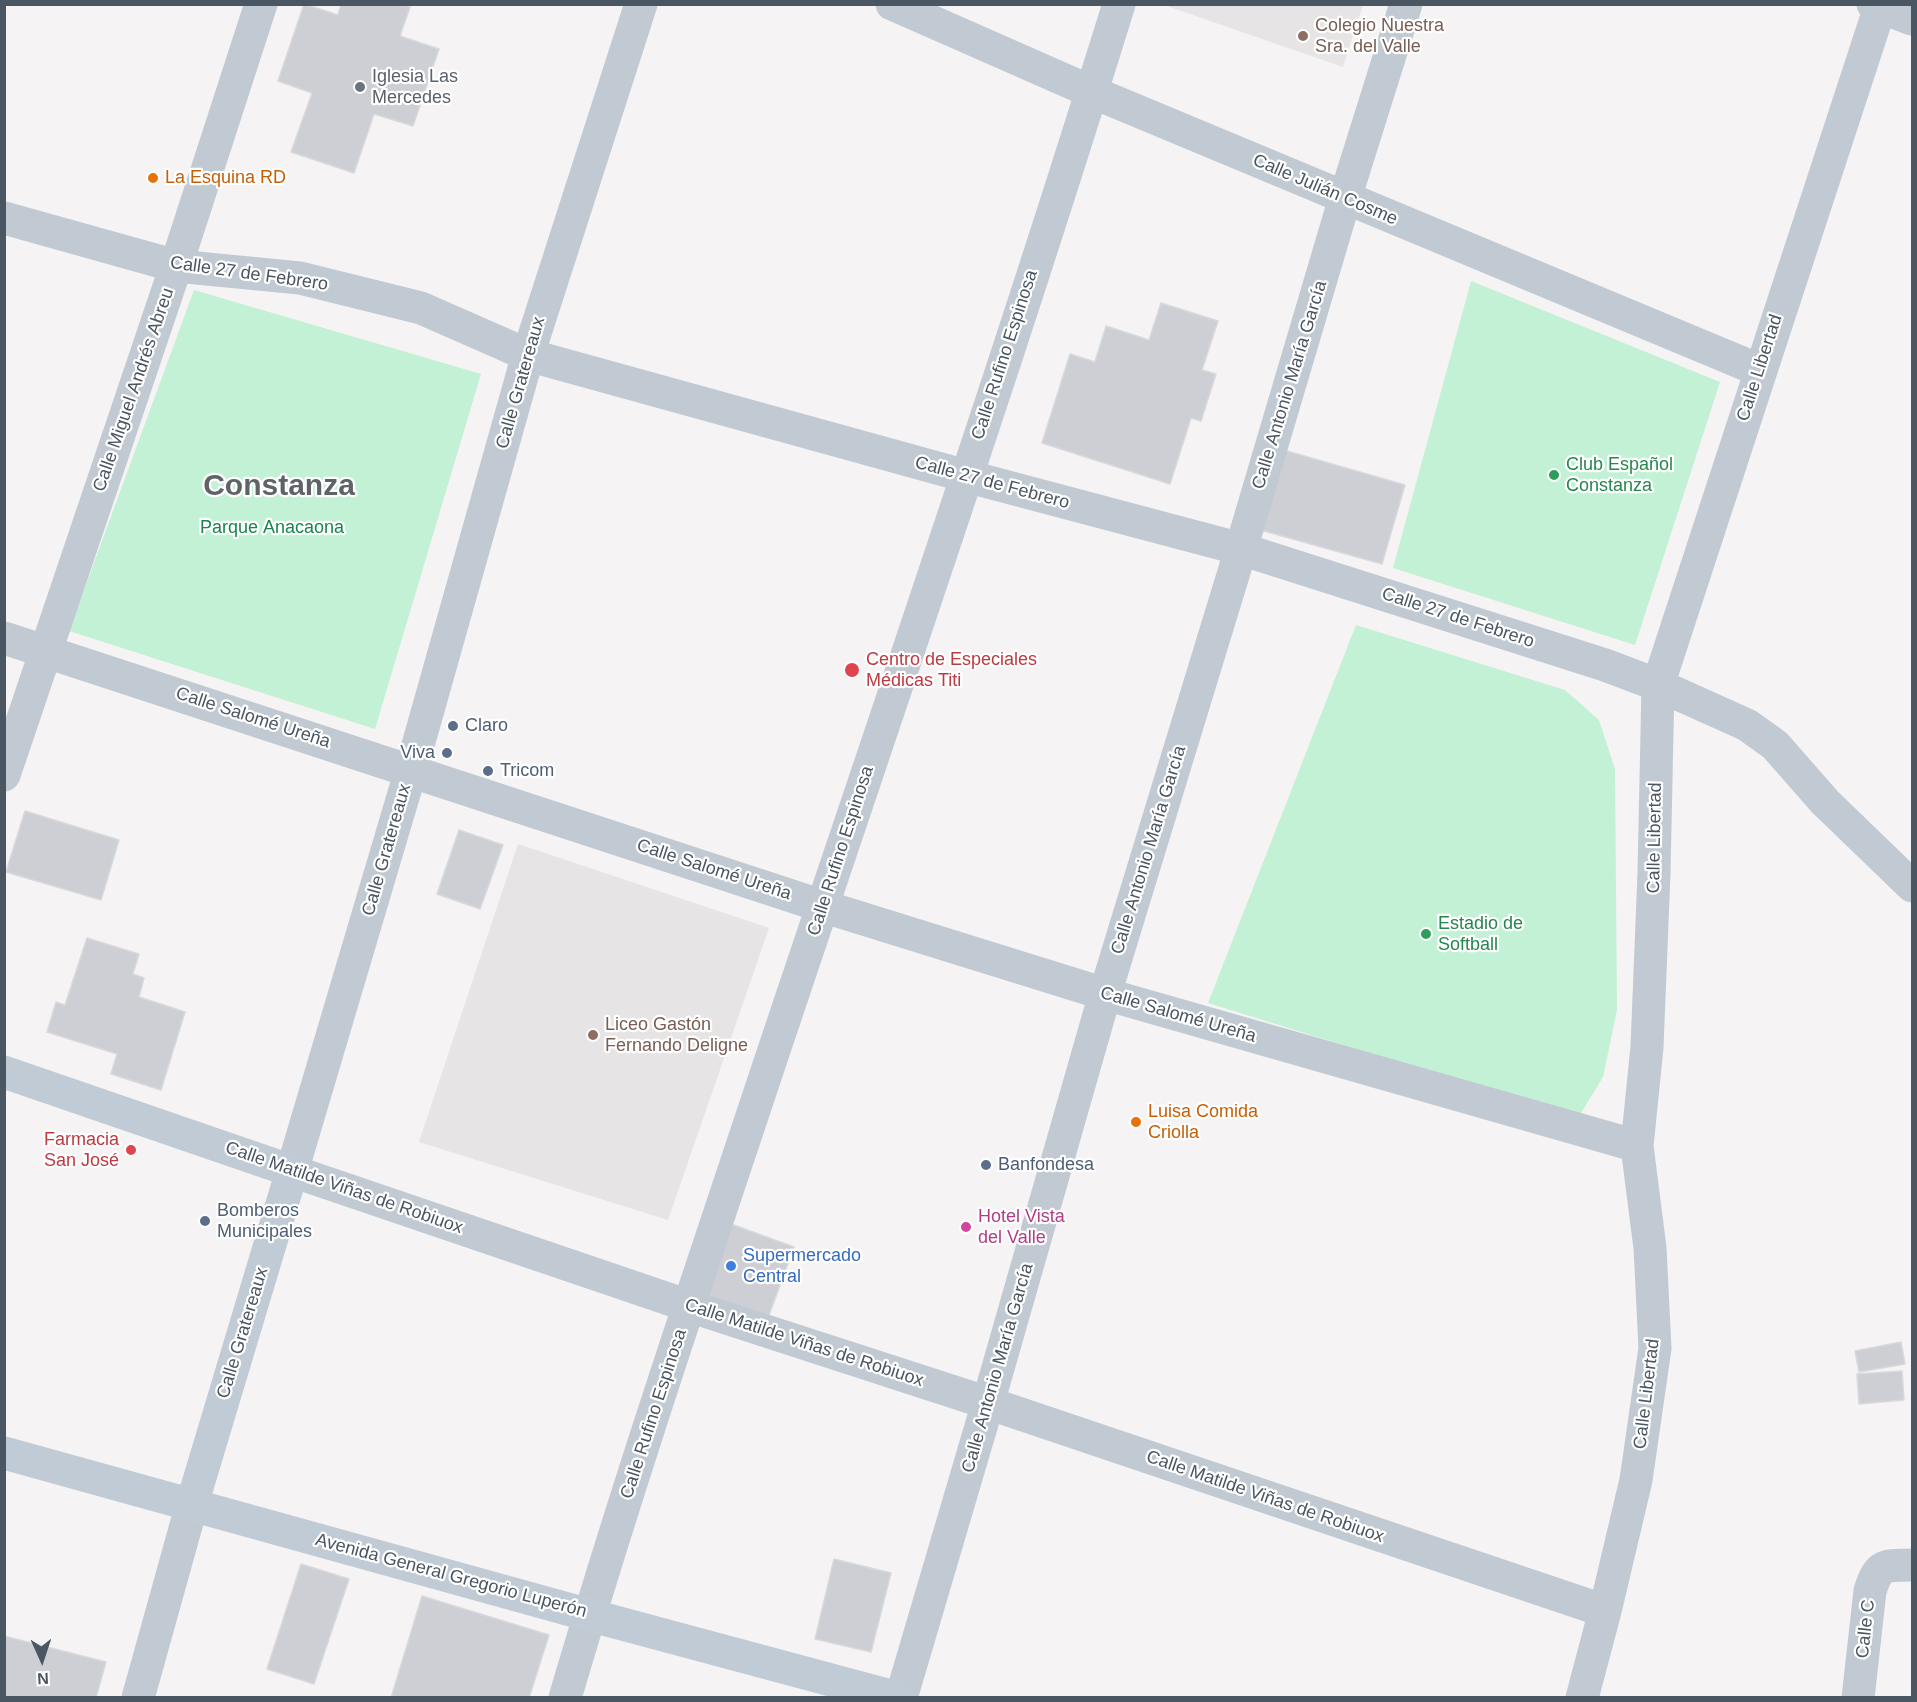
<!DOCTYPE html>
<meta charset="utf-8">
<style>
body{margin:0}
#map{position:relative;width:1917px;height:1702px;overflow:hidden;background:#f5f3f3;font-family:Helvetica,sans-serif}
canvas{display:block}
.frame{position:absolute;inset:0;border:6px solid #4a5661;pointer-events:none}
.north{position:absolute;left:12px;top:1630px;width:60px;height:60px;-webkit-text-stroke:4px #fff;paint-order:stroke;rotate:177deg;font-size:16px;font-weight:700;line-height:24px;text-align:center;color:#4a5661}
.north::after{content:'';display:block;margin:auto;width:21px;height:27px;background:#4a5661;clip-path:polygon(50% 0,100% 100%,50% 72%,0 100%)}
</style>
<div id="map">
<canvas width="1917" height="1702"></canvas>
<div class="frame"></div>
<div class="north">N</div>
</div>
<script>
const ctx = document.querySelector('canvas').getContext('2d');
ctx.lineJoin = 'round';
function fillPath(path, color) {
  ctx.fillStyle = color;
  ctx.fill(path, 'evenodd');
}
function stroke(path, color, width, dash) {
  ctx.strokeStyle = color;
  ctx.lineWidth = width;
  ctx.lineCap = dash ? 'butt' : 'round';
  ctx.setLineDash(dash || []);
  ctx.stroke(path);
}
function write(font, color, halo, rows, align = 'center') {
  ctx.font = font + ' Helvetica,sans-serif';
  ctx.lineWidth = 4.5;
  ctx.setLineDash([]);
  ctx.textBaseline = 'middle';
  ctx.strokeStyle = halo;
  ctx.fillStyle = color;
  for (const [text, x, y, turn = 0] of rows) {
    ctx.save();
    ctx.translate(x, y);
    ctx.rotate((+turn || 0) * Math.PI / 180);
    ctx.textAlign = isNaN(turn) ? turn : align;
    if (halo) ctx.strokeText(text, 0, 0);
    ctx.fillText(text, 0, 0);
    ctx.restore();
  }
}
const education = new Path2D(`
 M1164 5H1363L1343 67Z
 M518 844 769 928 668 1220 419 1142Z`);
const green = new Path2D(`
 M1471 281 1720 382 1635 645 1393 568Z
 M194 290 481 374 375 729 69 631Z
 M1356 625 1565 690 1599 720 1615 769 1617 1010 1603 1077 1578 1118 1208 1003Z`);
const building = new Path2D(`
 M304 4 338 15 341 4H402L410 7 400 36 439 49 413 126 374 114 354 173 291 152 312 93 278 81Z
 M1161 303 1218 321 1202 370 1216 374 1201 421 1191 418 1170 484 1042 443 1070 354 1095 362 1106 326 1149 340Z
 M1280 449 1405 485 1382 564 1257 529Z
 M25 811 119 840 101 900 6 872Z
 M459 830 503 845 480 909 437 894Z
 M87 938 139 954 133 974 144 978 139 997 185 1012 161 1090 111 1074 117 1054 47 1032 56 1002 65 1005Z
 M731 1224 794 1247 768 1318 706 1295Z
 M1901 1342 1905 1364 1859 1372 1855 1351Z
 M1902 1371 1904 1400 1859 1404 1857 1374Z
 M834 1559 891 1573 871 1652 815 1639Z
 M301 1564 349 1579 314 1684 267 1669Z
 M422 1596 549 1635 529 1698H391Z
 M4 1636 106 1662 96 1698H4Z`);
const street = new Path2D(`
 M641 4 528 355 411 770 292 1171 689 1306 988 1403 1605 1611
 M892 4 1092 92 1759 370
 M1873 4 1912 19
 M4 218 176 266 300 278 421 308 528 355 966 476 1241 549 1605 665 1658 685 1747 725 1775 745 1825 802 1912 886
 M4 638 822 906 1105 994 1637 1146
 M4 775 176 266 261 4
 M138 1698 192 1504
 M565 1698C624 1497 691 1299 757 1101 879 736 1005 372 1119 4
 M901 1698 988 1403 1105 994 1241 549 1345 198 1406 4
 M1582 1698 1605 1611 1636 1480 1655 1348 1650 1248 1637 1146 1647 1047 1654 873 1658 685 1881 4
 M1858 1698 1870 1591C1879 1562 1885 1566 1912 1565`);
const secondary = new Path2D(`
 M4 1072 292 1171 192 1504
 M4 1453 589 1615 898 1698`);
const markers = [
 [1303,36,6,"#8d6e63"],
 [360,87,6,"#6b7280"],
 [153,178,6,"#e8710a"],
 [1554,475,6,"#2e9e5b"],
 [852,670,8,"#e0444e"],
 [453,726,6,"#5c6f8a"],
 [447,753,6,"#5c6f8a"],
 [488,771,6,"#5c6f8a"],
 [1426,934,6,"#2e9e5b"],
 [593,1035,6,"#8d6e63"],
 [1136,1122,6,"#e8710a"],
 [131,1150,6,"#e0444e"],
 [986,1165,6,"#5c6f8a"],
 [205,1221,6,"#5c6f8a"],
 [966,1227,6,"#d1479c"],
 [731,1266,6,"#3f7fe0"]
];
const educationNames = [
 ["Colegio Nuestra",1315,26],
 ["Sra. del Valle",1315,47],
 ["Liceo Gastón",605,1025],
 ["Fernando Deligne",605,1046]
];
const worshipNames = [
 ["Iglesia Las",372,77],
 ["Mercedes",372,98]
];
const foodNames = [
 ["La Esquina RD",165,178],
 ["Luisa Comida",1148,1112],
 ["Criolla",1148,1133]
];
const streetNames = [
 ["Calle Julián Cosme",1325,190,23],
 ["Calle 27 de Febrero",249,274,8],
 ["Calle Rufino Espinosa",1005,355,-72],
 ["Calle Libertad",1760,368,-72],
 ["Calle Gratereaux",521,383,-74],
 ["Calle Antonio María García",1290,385,-73],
 ["Calle Miguel Andrés Abreu",134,390,-71],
 ["Calle 27 de Febrero",992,483,15],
 ["Calle 27 de Febrero",1458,618,18],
 ["Calle Salomé Ureña",253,718,18],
 ["Calle Libertad",1655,838,-89],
 ["Calle Gratereaux",387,850,-74],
 ["Calle Antonio María García",1149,850,-73],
 ["Calle Rufino Espinosa",841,851,-72],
 ["Calle Salomé Ureña",714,870,18],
 ["Calle Salomé Ureña",1178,1015,16],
 ["Calle Matilde Viñas de Robiuox",344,1188,19],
 ["Calle Gratereaux",243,1333,-73],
 ["Calle Matilde Viñas de Robiuox",804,1343,18],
 ["Calle Antonio María García",998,1368,-74],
 ["Calle Libertad",1647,1394,-83],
 ["Calle Rufino Espinosa",654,1414,-72],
 ["Calle Matilde Viñas de Robiuox",1265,1497,19],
 ["Avenida General Gregorio Luperón",451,1576,15],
 ["Calle C",1866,1629,-84]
];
const leisureNames = [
 ["Club Español",1566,465],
 ["Constanza",1566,486],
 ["Estadio de",1438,924],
 ["Softball",1438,945]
];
const parkNames = [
 ["Parque Anacaona",272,528]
];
const healthNames = [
 ["Centro de Especiales",866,660],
 ["Médicas Titi",866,681],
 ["Farmacia",119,1140,"right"],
 ["San José",119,1161,"right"]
];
const serviceNames = [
 ["Claro",465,726],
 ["Viva",435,753,"right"],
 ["Tricom",500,771],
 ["Banfondesa",998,1165],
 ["Bomberos",217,1211],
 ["Municipales",217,1232]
];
const hotelNames = [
 ["Hotel Vista",978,1217],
 ["del Valle",978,1238]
];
const shopNames = [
 ["Supermercado",743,1256],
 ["Central",743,1277]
];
const townNames = [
 ["Constanza",279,487]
];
fillPath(education, '#e6e4e5');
fillPath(green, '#c3f1d5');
fillPath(building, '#cdcfd5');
stroke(building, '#d7d9de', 1.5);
stroke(street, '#c1cad2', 33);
stroke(secondary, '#c1cbd6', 33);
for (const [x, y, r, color] of markers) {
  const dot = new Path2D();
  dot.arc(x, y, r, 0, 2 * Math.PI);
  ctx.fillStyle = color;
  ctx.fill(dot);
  stroke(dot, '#fff', 2);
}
write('18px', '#785e54', '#fff', educationNames, 'left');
write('18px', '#5b616d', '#fff', worshipNames, 'left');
write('18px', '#c56008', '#fff', foodNames, 'left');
write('18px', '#4a5661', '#fff', streetNames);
write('18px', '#27864d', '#fff', leisureNames, 'left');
write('18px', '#17864f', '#fff', parkNames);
write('18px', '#be3a42', '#fff', healthNames, 'left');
write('18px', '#4e5e75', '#fff', serviceNames, 'left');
write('18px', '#b23c85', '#fff', hotelNames, 'left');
write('18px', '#366cbe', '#fff', shopNames, 'left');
write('bold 30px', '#5f6368', '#fff', townNames);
</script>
